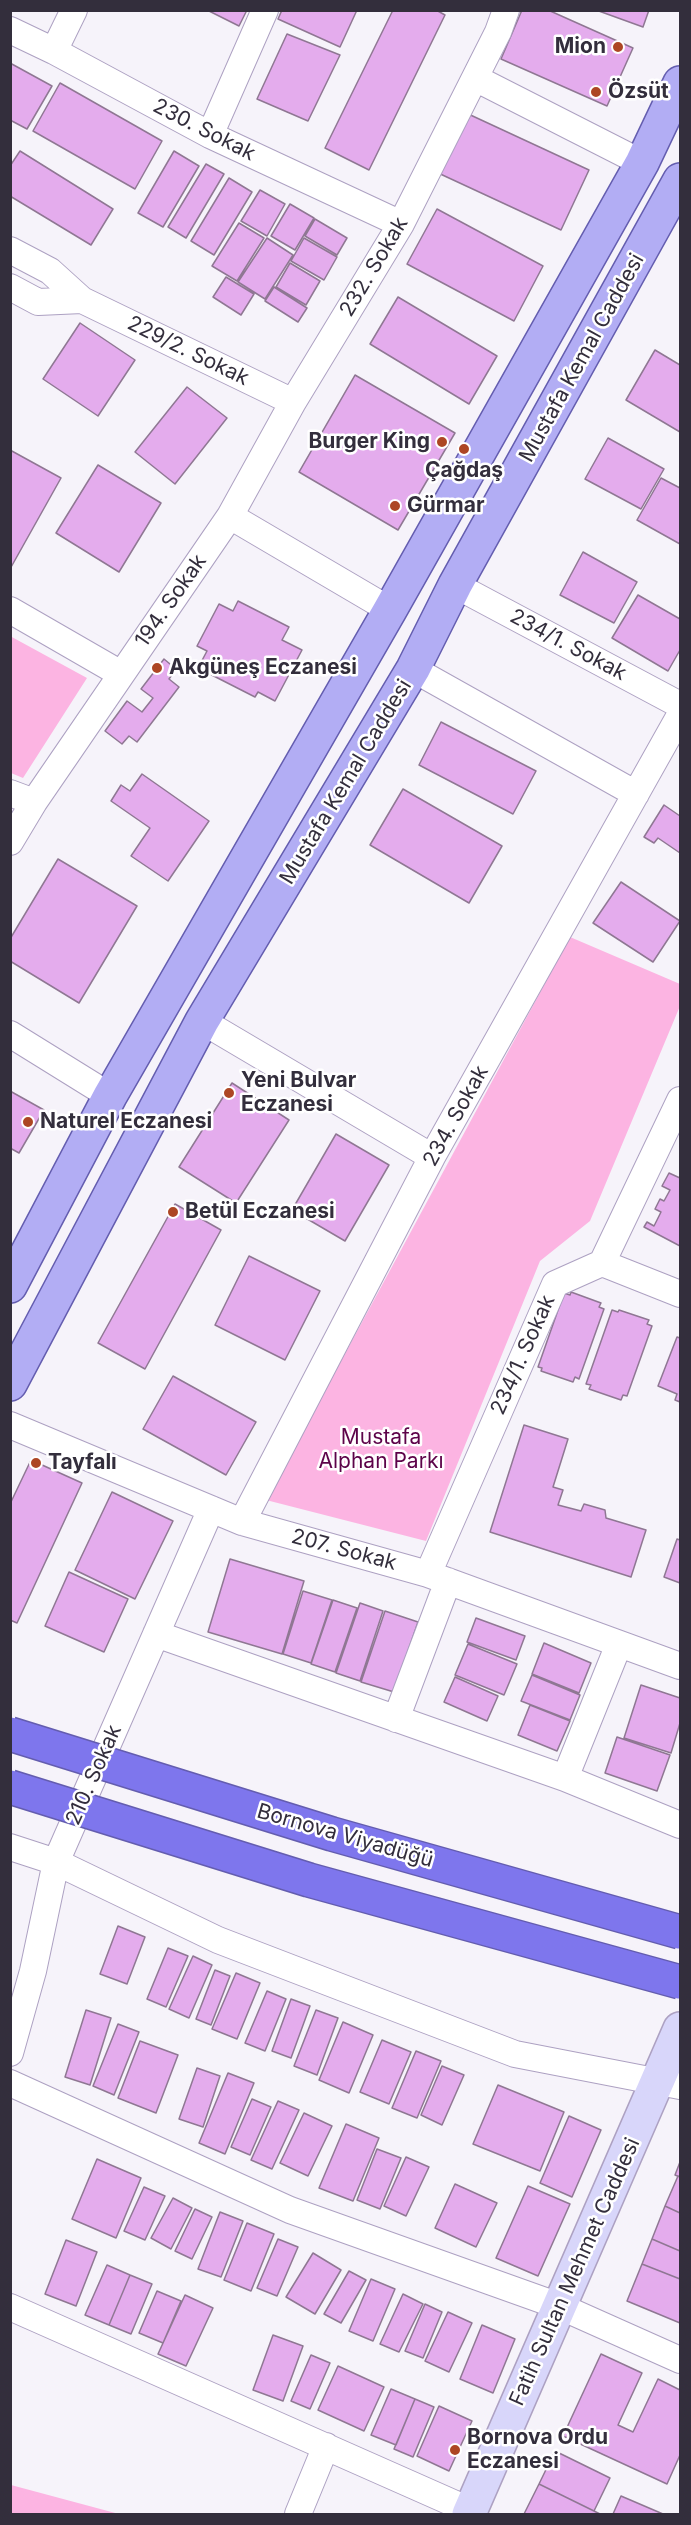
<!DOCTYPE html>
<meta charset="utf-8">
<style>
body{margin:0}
#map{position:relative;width:691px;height:2525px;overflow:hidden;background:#f6f3fa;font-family:Inter,sans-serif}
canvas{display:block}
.frame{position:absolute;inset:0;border:12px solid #332e3c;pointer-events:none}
</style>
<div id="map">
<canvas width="691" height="2525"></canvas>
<div class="frame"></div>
</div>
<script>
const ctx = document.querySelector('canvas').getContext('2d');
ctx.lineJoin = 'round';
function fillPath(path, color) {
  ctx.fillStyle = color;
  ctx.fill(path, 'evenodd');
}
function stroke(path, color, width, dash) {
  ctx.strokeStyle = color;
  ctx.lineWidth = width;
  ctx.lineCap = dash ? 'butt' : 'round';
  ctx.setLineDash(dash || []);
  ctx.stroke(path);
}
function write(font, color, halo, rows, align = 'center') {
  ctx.font = font + ' Inter,sans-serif';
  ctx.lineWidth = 5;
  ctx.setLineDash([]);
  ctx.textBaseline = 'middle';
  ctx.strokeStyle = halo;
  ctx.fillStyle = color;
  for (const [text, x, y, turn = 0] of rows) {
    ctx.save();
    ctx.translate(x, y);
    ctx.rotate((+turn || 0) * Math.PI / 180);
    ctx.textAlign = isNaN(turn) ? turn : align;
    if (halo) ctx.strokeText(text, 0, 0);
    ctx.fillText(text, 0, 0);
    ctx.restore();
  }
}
const green = new Path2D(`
 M10 636 87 678 23 778 11 773Z
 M570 937 680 984V1006L590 1221 540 1261 426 1541 266 1500Z
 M10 2485H11L119 2514H11Z`);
const building = new Path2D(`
 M207 10H247L239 26Z
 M282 10H357L340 47 278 19Z
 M393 10H436L445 15 369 170 325 148Z
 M522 10H548L633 48 607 106 501 59Z
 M596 10H649L643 27Z
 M287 34 340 55 308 121 257 99Z
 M10 63 52 86 27 129 10 120Z
 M60 83 162 141 135 189 33 131Z
 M464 112 589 170 561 230 436 172Z
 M20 151 113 209 91 245 10 196V166Z
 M174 151 199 166 163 227 138 213Z
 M206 164 224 174 186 238 168 227Z
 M229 178 252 192 214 255 191 241Z
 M260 190 285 204 267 236 241 221Z
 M290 204 314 218 295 250 271 236Z
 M437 209 543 266 514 321 407 264Z
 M315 219 347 238 337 255 305 236Z
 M239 223 264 238 237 281 212 266Z
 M267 238 293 255 265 299 238 282Z
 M304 238 337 257 324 280 291 261Z
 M290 263 320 281 306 305 276 287Z
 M226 277 254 294 241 315 213 297Z
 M274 287 307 308 298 322 265 301Z
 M398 297 497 356 469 404 370 344Z
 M80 323 135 360 98 416 43 379Z
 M655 350 680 365V432L626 400Z
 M355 375 455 433 398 530 299 472Z
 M187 387 227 418 175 484 135 452Z
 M608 438 664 469 641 509 585 479Z
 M10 450 61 478 10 569Z
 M98 465 161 503 119 572 56 533Z
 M661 478 680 488V544L637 520Z
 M583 552 637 582 614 623 560 595Z
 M638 595 680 619V650L668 671 612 638Z
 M238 601 289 627 282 640 302 650 275 701 258 692 255 697 198 668 207 651 197 646 219 604 233 611Z
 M164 659 176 669 169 679 179 687 137 742 129 736 122 744 105 731 127 701 142 712 153 698 141 689Z
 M441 722 536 771 513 814 419 765Z
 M142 774 209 821 168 881 131 856 150 828 111 801 121 785 130 791Z
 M403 789 502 846 469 903 370 845Z
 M664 805 680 816V853L658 838 654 843 644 837Z
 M58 859 137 906 79 1003 10 961V939Z
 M621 882 680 921 653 962 593 923Z
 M232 1083 289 1120 236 1203 179 1167Z
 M10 1091 44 1110 19 1153 10 1148Z
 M336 1134 389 1165 345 1241 292 1210Z
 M669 1173 680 1178V1246L644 1227 647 1222 654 1226 661 1212 655 1209 660 1199 664 1201 670 1190 662 1186Z
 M175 1204 221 1230 145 1369 98 1343Z
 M249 1256 320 1291 285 1360 215 1325Z
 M571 1292 601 1303 599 1307 604 1309 579 1379 575 1377 573 1382 541 1371 542 1368 538 1367 564 1293 570 1295Z
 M612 1310 618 1312 619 1310 649 1320 647 1324 652 1326 627 1396 623 1395 621 1400 589 1389 591 1385 586 1384Z
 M677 1337 680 1338V1402L675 1400 677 1394 658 1386Z
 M173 1376 256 1422 226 1475 143 1429Z
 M524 1425 568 1439 553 1487 563 1490 558 1505 581 1511 584 1504 605 1510 606 1518 646 1530 631 1577 490 1532Z
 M31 1460 82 1483 17 1623 10 1620V1504Z
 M112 1492 173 1521 135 1599 75 1570Z
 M677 1539 680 1540V1583L664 1577Z
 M230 1559 304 1581 282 1654 208 1632Z
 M69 1572 128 1599 104 1652 45 1626Z
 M303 1591 332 1600 311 1663 283 1654Z
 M333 1600 357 1608 335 1672 311 1664Z
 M360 1603 383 1611 360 1681 336 1673Z
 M385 1611 418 1622 394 1692 361 1682Z
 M476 1618 525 1636 516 1660 467 1642Z
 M544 1643 591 1663 579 1693 532 1674Z
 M468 1644 517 1664 504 1695 455 1675Z
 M532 1675 580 1695 570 1720 521 1701Z
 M455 1677 498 1696 487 1721 444 1702Z
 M641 1685 680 1698V1723L671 1753 624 1738Z
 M530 1705 570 1721 557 1751 518 1735Z
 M617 1737 670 1755 657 1791 605 1773Z
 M118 1926 145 1937 127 1984 100 1974Z
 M168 1948 188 1956 166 2007 147 1999Z
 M193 1956 212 1965 189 2018 169 2009Z
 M215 1970 230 1976 211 2025 196 2019Z
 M236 1973 260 1983 237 2039 212 2029Z
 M267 1991 286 1999 265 2051 245 2043Z
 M291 1999 310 2006 291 2058 272 2051Z
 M86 2010 111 2018 90 2085 65 2077Z
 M316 2010 338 2018 317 2075 294 2066Z
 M343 2022 373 2035 349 2093 319 2080Z
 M118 2024 139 2032 114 2095 93 2086Z
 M382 2040 411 2052 389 2104 360 2092Z
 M140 2041 178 2055 156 2113 118 2098Z
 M416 2051 441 2061 417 2118 392 2108Z
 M442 2066 464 2075 442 2125 421 2115Z
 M197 2068 220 2076 203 2127 179 2119Z
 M228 2073 254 2083 225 2154 199 2143Z
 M498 2085 564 2112 540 2171 473 2144Z
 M252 2099 271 2107 250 2155 231 2147Z
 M278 2101 299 2110 272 2169 251 2160Z
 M304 2113 332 2126 308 2176 280 2163Z
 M569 2116 601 2130 572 2197 540 2183Z
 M346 2124 379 2138 353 2201 319 2188Z
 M377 2149 401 2158 380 2209 357 2200Z
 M406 2157 429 2167 406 2216 384 2206Z
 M97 2159 141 2178 116 2238 72 2219Z
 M680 2162V2177L675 2175Z
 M678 2176 680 2177V2213L665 2206Z
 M455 2184 497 2203 476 2247 435 2228Z
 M528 2186 570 2204 538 2276 496 2258Z
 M144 2187 165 2196 145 2240 124 2231Z
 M173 2198 192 2208 171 2249 151 2238Z
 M665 2206 680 2213V2251L652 2239Z
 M195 2209 212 2217 192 2259 175 2251Z
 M220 2212 243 2221 221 2277 198 2269Z
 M247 2223 274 2234 251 2291 224 2280Z
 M278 2239 298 2247 277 2296 257 2288Z
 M652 2239 680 2251V2279L642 2264Z
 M66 2240 97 2252 76 2306 45 2294Z
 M313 2253 341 2270 315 2314 286 2297Z
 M642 2264 680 2279V2323L627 2301Z
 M107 2265 130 2275 109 2325 85 2315Z
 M349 2271 366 2280 341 2323 324 2314Z
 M130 2275 152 2284 131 2334 109 2325Z
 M371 2279 395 2289 373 2341 349 2331Z
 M157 2291 181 2301 163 2343 139 2333Z
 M403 2294 423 2304 399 2352 380 2344Z
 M185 2295 213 2308 186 2366 158 2354Z
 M425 2304 442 2312 423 2358 405 2351Z
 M448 2312 472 2323 449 2372 425 2361Z
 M482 2325 515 2339 493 2393 460 2379Z
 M273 2335 303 2346 283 2401 253 2390Z
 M601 2354 642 2373 618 2425 633 2432 658 2379 680 2390V2455L667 2484 563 2436Z
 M311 2355 330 2363 310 2409 291 2401Z
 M338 2366 384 2387 364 2431 318 2410Z
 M391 2389 415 2399 396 2445 371 2435Z
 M415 2399 434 2407 413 2457 394 2449Z
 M439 2406 472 2421 449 2471 417 2456Z
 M555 2451 610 2478 594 2511 539 2484Z
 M539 2484 594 2511 600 2514H524Z
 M621 2496 663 2514H613Z`);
const street = new Path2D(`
 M10 30 54 51 210 135 401 224
 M54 51 74 10
 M475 78 642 163
 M210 135 265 10
 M10 250 50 271 82 300 293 402
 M10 287 38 302 82 300
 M230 516 293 402 401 224 498 32 506 10
 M455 585 680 705
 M10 610 121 674
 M413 669 636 794
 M10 793 34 802
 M10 842 34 802 230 516 390 610
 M202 1021 432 1157
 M10 1034 110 1096
 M602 1263 680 1294
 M10 1425 242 1522 428 1574 680 1666
 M242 1522 432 1157 680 715
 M428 1574 555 1284 602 1263 680 1100
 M156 1634 565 1778 680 1825
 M396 1719 448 1581
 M565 1778 619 1644
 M10 1847 56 1862 218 1940 515 2054 680 2086
 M10 2053 33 1971 56 1862 211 1509
 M10 2083 290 2210 559 2306 680 2360
 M10 2307 471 2511
 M298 2514 326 2446`);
const secondary = new Path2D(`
 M469 2514 680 2029`);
const primary = new Path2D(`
 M10 1286 110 1096 390 610 642 163 680 83
 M10 1384 202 1021 413 669 455 585 680 180`);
const highwayBridge = new Path2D(`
 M10 1734 332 1834 680 1932
 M10 1787 309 1880 680 1982`);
const markers = [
 [618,47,6,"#ad4624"],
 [596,92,6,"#ad4624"],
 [442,442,6,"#ad4624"],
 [464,449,6,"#ad4624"],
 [395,506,6,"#ad4624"],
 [157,668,6,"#ad4624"],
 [229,1093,6,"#ad4624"],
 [28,1122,6,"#ad4624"],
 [173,1212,6,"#ad4624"],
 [36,1463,6,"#ad4624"],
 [455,2450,6,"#ad4624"]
];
const poiNames = [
 ["Mion",606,47,"right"],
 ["Özsüt",608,92],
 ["Burger King",430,442,"right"],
 ["Çağdaş",464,471,"center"],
 ["Gürmar",407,506],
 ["Akgüneş Eczanesi",169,668],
 ["Yeni Bulvar",241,1081],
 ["Eczanesi",241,1105],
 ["Naturel Eczanesi",40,1122],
 ["Betül Eczanesi",185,1212],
 ["Tayfalı",48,1463],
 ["Bornova Ordu",467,2438],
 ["Eczanesi",467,2462]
];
const streetNames = [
 ["230. Sokak",204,130,27],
 ["232. Sokak",374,267,-59],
 ["229/2. Sokak",188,351,26],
 ["Mustafa Kemal Caddesi",582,358,-61],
 ["194. Sokak",171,601,-55],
 ["234/1. Sokak",568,645,28],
 ["Mustafa Kemal Caddesi",346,782,-59],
 ["234. Sokak",456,1116,-61],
 ["234/1. Sokak",523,1355,-66],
 ["207. Sokak",344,1550,15],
 ["210. Sokak",94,1775,-66],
 ["Bornova Viyadüğü",345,1836,16],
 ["Fatih Sultan Mehmet Caddesi",575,2272,-66]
];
const parkNames = [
 ["Mustafa",381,1438],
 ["Alphan Parkı",381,1462]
];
fillPath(green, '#fcb4e2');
fillPath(building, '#e4aced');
stroke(building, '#8f7793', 1.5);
stroke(street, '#ada1c2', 28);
stroke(secondary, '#ada1c2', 36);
stroke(primary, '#645daf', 36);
stroke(street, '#fff', 26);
stroke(secondary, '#d8d6fa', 33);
stroke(primary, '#b2adf4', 33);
stroke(highwayBridge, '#645daf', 36, []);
stroke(highwayBridge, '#7e76ed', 33);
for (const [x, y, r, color] of markers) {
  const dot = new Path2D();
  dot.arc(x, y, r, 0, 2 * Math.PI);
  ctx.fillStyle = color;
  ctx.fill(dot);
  stroke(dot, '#fff', 2);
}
write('bold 21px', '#332e3c', '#fff', poiNames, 'left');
write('21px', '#332e3c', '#fff', streetNames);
write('21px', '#5d0349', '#fff', parkNames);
</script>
